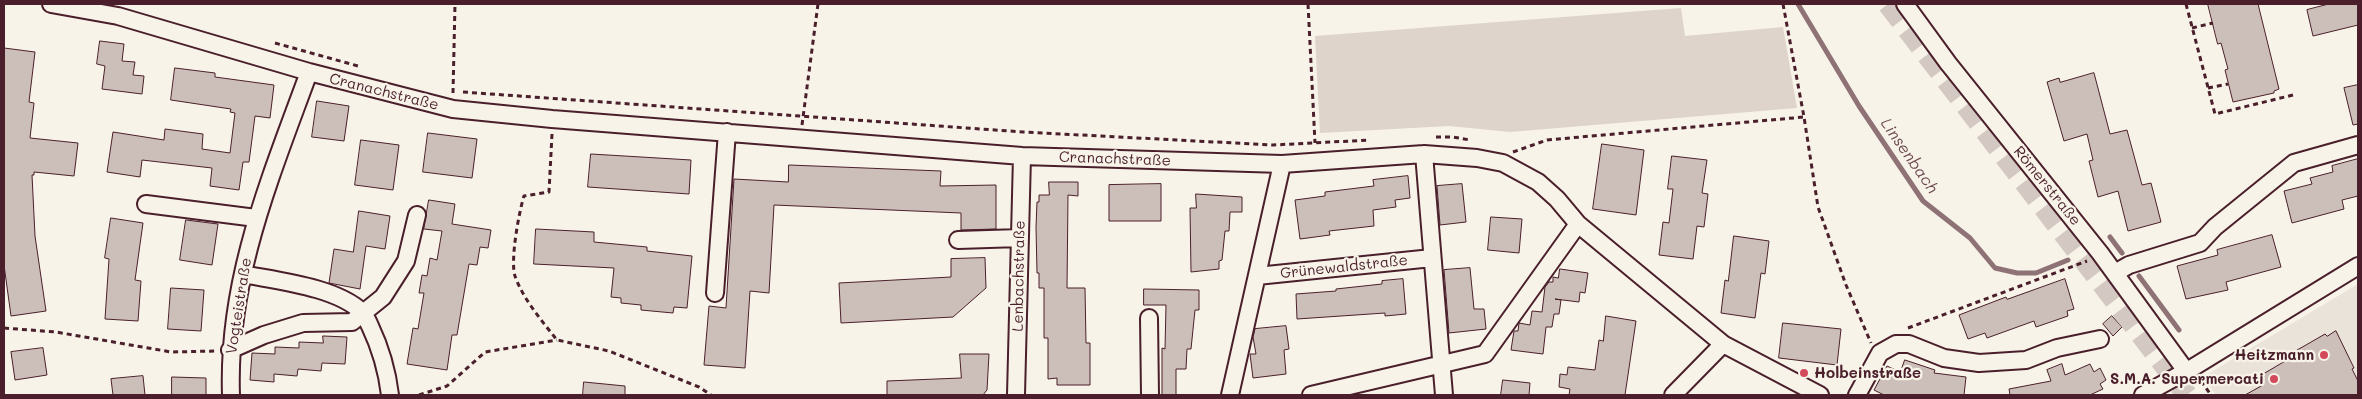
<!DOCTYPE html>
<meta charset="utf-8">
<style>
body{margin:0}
#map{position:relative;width:2362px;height:399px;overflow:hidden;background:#f7f3e8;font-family:Mali,sans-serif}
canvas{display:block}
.frame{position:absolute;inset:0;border:5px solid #4a1f2b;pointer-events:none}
</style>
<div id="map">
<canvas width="2362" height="399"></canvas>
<div class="frame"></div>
</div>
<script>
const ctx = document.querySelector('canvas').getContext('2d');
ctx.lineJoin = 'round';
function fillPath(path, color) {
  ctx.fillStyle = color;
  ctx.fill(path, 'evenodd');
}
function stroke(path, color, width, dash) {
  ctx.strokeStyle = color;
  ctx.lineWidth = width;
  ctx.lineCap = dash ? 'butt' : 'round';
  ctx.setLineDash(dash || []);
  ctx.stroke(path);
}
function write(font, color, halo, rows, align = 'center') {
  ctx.font = font + ' Mali,sans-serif';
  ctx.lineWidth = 4.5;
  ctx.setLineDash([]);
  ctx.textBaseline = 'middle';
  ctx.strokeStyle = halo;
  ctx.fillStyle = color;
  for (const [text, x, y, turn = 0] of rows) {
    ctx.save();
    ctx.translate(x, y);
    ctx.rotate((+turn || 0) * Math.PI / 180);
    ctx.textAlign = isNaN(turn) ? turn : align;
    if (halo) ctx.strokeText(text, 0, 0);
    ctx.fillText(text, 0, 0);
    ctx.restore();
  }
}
const built = new Path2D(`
 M2358 284V395H2216L2203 377Z`);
const green = new Path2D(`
 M1681 8 1685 36 1783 27 1797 108 1510 132 1449 126 1320 133 1315 36Z`);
const stream = new Path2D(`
 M1798 4 1859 106 1923 201 1970 238 1995 268 2017 273H2036L2068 260
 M2110 237 2122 253
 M2139 276 2179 330`);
const building = new Path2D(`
 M2208 4H2258L2279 89 2274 91V93L2233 102 2225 70 2228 69 2221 43 2218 44Z
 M2329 4H2358V25L2313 36 2307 10Z
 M100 41 124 44 122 61 135 62 133 75 144 76 142 94 102 89 105 66 97 64Z
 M4 48 35 52 29 102 34 103 30 138 78 143 74 176 34 172V175H32L35 236 46 311 11 316 4 265Z
 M175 68 215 73V77L274 85 270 118 255 116 249 162H243L239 190 210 186 212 168 142 160 140 177 107 172 113 132 164 140 165 129 203 134 202 149 230 153 235 113 230 112 231 109 171 100Z
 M2094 73 2110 134 2127 130 2142 185 2151 183 2161 222 2128 231 2118 191 2098 197 2089 161 2093 160 2087 134 2064 141 2047 82 2059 78 2060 82Z
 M2358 85V124L2353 125 2344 88Z
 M317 101 349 106 344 141 312 137Z
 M428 133 477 139 472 178 423 172Z
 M361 140 399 145 393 190 355 185Z
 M1602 144 1644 150 1636 215 1593 209Z
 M591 154 691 160 689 194 588 187Z
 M1672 156 1707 160 1702 193 1708 194 1704 227 1697 226 1693 259 1659 255 1663 222 1669 223 1673 189H1668Z
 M2358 159V196L2342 200 2344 209 2292 223 2284 191 2312 184 2310 178 2333 172 2332 166Z
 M789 165 941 171 940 186 996 185V229L961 230V213L774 205 769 293 750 291 745 368 704 365 709 306 726 308 734 179 788 182Z
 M1408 176 1410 198 1395 200 1396 207 1373 210 1374 226 1329 231 1330 235 1300 239 1295 200 1325 196V192L1374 186 1373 180Z
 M1049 182H1078V196L1068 195 1067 288H1085L1086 343H1090V385H1057V378L1048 379V338H1044V288H1039V273H1037L1036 227 1037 202H1039V195H1049Z
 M1161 184V221H1109V185Z
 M1462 184 1466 222 1440 225 1437 186Z
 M1196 194 1242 197V212H1230L1229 231H1225L1222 260 1219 261V269L1191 272 1190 208H1196Z
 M429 200 455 204 452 224 491 230 488 248 480 247 477 265 469 264 457 335H452L447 370 407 364 413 328 418 329 424 293H419L422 275 427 276 430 258 437 260 442 231 424 229Z
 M359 211 390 216 385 249 366 246 360 289 329 283 334 249 353 252Z
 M1491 217 1522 219 1519 253 1488 250Z
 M111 218 143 223 135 280 141 281 138 321 105 319 109 259 105 258Z
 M186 220 218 224 212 265 180 260Z
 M536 229 594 232V242L647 247V251L692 256 687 308 674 307 673 313 641 310V305L621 303V298L611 297 614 268 534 264Z
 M2272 235 2281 267 2226 282 2228 290 2186 299 2177 266 2218 255 2217 250Z
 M1734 236 1769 241 1765 274 1761 273 1755 318 1721 313 1725 280 1728 281Z
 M985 258 986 288 953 317 841 323 839 283 951 277V259Z
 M1470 268 1474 309H1484L1486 329 1449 333 1444 270Z
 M1560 269 1588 273 1585 293 1580 292 1579 302 1555 299 1561 300 1559 314H1554L1552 327H1546L1543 354 1511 350 1514 331H1518L1519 323 1530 325 1532 311 1542 312 1545 287 1549 282H1553V277L1558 278Z
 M1403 279 1406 314 1385 316V313L1297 319 1296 294 1336 291V289L1382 284V281Z
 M2065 279 2074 309 2067 311 2068 316 2036 327 2034 321 1987 338 1985 333 1968 339 1959 315 2006 297 2007 299Z
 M171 288 204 290 201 331 168 329Z
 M1144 289 1199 290V310H1195L1191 349H1187L1186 369H1176V395H1162V348L1165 349 1166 305H1144Z
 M1606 316 1636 321 1625 395H1569L1570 389 1559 387 1560 374 1567 375 1568 367 1595 370 1599 340 1603 341Z
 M2112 316 2122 327 2113 336 2103 324Z
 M1783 323 1841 329 1837 365 1779 358Z
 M1286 326 1289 349 1284 350 1286 374 1253 378 1250 354H1256L1253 337 1255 329Z
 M2336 331 2354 368 2352 369 2358 381V395H2245L2263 385 2258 377 2292 357 2299 352 2297 350 2306 345 2325 334 2327 336Z
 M323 336 347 337 345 364 322 363 321 371 298 369 297 376 274 374V382L250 380 252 353 275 354V347L299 348V342L323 343Z
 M43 348 47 375 15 380 11 352Z
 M960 354H989L987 390 983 395H887V381L961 378Z
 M1905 360 1935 370 1934 373 1966 377 1964 395H1884L1874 390 1887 366 1900 372Z
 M2062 364 2065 375 2090 364 2094 372 2100 368 2106 380 2100 384 2103 389 2090 395H2010L2009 389 2051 381 2047 370Z
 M143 376 145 395H113L111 379Z
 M172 377 206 378V395H172Z
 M1503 380 1530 383 1529 395H1501Z
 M584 382 625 386V395H583Z`);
const majorTunnel = new Path2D(`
 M1888 4 2187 395`);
const path = new Path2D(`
 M1308 4 1315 143
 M1783 4 1804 117 1818 207 1846 285 1871 343
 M2186 4 2215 114 2293 95
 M2192 28 2213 23
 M275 43 358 66
 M2208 88 2228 84
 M463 92 1023 132 1273 145 1370 140
 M453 93 455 4
 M802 125 818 4
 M552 134 549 192 524 196C519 212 510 260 515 276 523 299 542 321 557 340L609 351 699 387 711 395
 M1436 137H1453L1470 140
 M1513 152 1547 140 1804 117
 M4 328 56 332 171 352 216 351
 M1908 328 2087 261
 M2201 381 2211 395
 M419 395 447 386 485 352 557 340`);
const minor = new Path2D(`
 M51 4 118 16 309 72 453 109 552 119 1022 156 1282 164 1424 154 1477 158 1503 163 1538 182 1557 199 1578 224 1723 344 1820 395
 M1905 4 1948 63 2100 253 2186 371
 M1424 154 1444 395
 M146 204 256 218
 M958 240 1020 238
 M2115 273 2129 265 2200 243 2215 227 2294 163 2358 145
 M243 274C278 281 336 287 362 312 366 316 368 322 370 326 381 349 387 370 390 395
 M1257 276 1432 258
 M715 293 727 132
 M1149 318 1150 395
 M230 350 264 335 303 323 352 322 383 297 406 261 417 215
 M231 395C227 279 270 179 309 72
 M1016 395 1022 156
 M1230 395 1282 164
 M1311 395 1485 354 1578 224
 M1673 395 1723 344
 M1857 395 1880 353 1896 344H1909L1944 358 1979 363 2026 360 2057 348 2100 339
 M2143 395 2192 368 2358 266`);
const markers = [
 [2324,355,5,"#d1495b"],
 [1804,373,5,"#d1495b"],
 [2274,379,5,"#d1495b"]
];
const streetNames = [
 ["Cranachstraße",384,92,14],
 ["Cranachstraße",1115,159,2],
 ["Römerstraße",2047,186,51],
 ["Grünewaldstraße",1344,267,-6],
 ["Lenbachstraße",1019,276,-89],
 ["Vogteistraße",239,306,-81]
];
const poiNames = [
 ["Heitzmann",2314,355],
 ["Holbeinstraße",1814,373,"left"],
 ["S.M.A. Supermercati",2264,379]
];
const waterNames = [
 ["Linsenbach",1909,156,55]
];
fillPath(built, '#eae3da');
fillPath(green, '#ded4cc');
stroke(stream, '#8e7275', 5);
fillPath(building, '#ccbfb9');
stroke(building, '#4a1f2b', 1);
stroke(majorTunnel, '#d4c9c2', 21, [21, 11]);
stroke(minor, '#4a1f2b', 20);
stroke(path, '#4a1f2b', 3, [5, 4]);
stroke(minor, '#f7f3e8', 16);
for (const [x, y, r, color] of markers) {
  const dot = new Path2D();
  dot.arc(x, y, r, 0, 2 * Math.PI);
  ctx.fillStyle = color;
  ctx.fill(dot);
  stroke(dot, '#f7f3e8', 2);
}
write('15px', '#4a1f2b', '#f7f3e8', streetNames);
write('bold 15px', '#4a1f2b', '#f7f3e8', poiNames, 'right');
write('italic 16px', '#6c4950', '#f7f3e8', waterNames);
</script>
